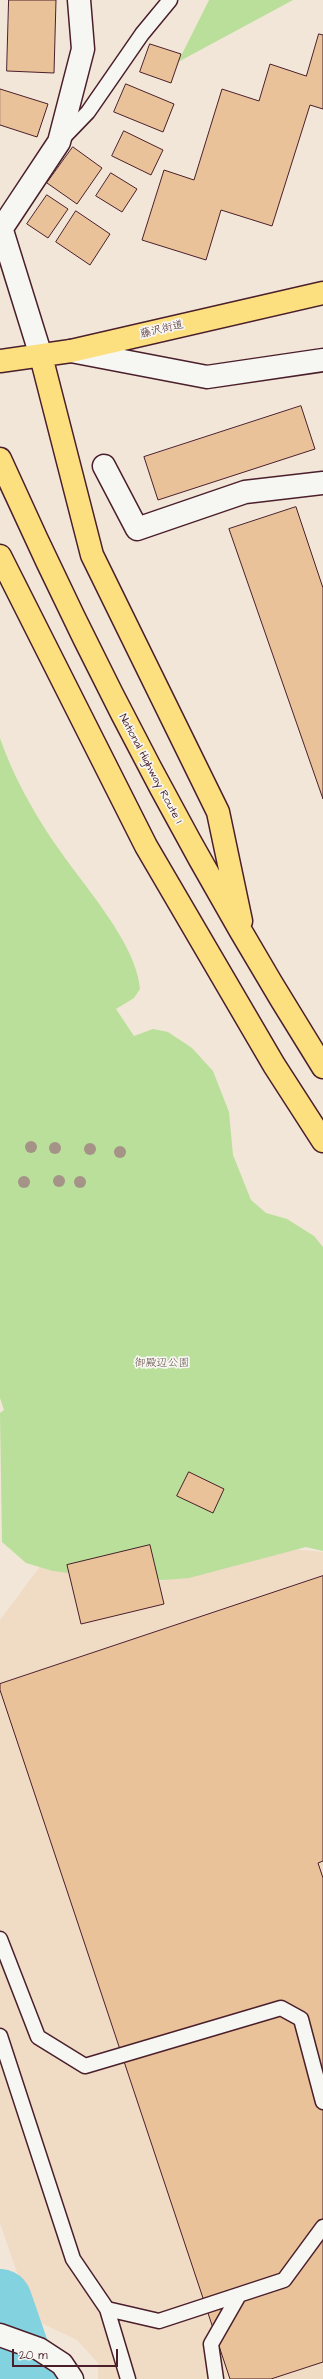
<!DOCTYPE html>
<meta charset="utf-8">
<style>
body{margin:0}
#map{position:relative;width:323px;height:2379px;overflow:hidden;background:#f2e6d8;font-family:"Architects Daughter",sans-serif}
canvas{display:block}
.scale{position:absolute;left:12px;top:2349px;width:106px;height:18px;box-sizing:border-box;border:2px solid #4a1f2b;border-top:0;padding-left:5px;font-size:12px;line-height:14px;white-space:nowrap;color:#4a1f2b;-webkit-text-stroke:3px #f6f6f2;paint-order:stroke}
</style>
<div id="map">
<canvas width="323" height="2379"></canvas>
<div class="scale">20 m</div>
</div>
<script>
const ctx = document.querySelector('canvas').getContext('2d');
ctx.lineJoin = 'round';
function fillPath(path, color) {
  ctx.fillStyle = color;
  ctx.fill(path, 'evenodd');
}
function stroke(path, color, width, dash) {
  ctx.strokeStyle = color;
  ctx.lineWidth = width;
  ctx.lineCap = dash ? 'butt' : 'round';
  ctx.setLineDash(dash || []);
  ctx.stroke(path);
}
function write(font, color, halo, rows, align = 'center') {
  ctx.font = font + ' "Architects Daughter","Klee One",sans-serif';
  ctx.lineWidth = 3.5;
  ctx.setLineDash([]);
  ctx.textBaseline = 'middle';
  ctx.strokeStyle = halo;
  ctx.fillStyle = color;
  for (const [text, x, y, turn = 0] of rows) {
    ctx.save();
    ctx.translate(x, y);
    ctx.rotate((+turn || 0) * Math.PI / 180);
    ctx.textAlign = isNaN(turn) ? turn : align;
    if (halo) ctx.strokeText(text, 0, 0);
    ctx.fillText(text, 0, 0);
    ctx.restore();
  }
}
const built = new Path2D(`
 M292 1549 323 1552V2379H98V2363L77 2340 33 2319 0 2223V1620L47 1557 142 1586Z`);
const green = new Path2D(`
 M209 0H293L178 62Z
 M0 738C12 774 36 817 58 848 84 886 137 944 140 989L134 998 116 1009 134 1036 153 1029 168 1032 192 1048 213 1071 229 1112 233 1155 251 1200 266 1213 287 1219 314 1236 323 1247V1551L306 1547 189 1578 139 1582 53 1571 26 1563 2 1542 0 1413 4 1410 0 1398Z`);
const river = new Path2D(`
 M0 2301 27 2379`);
const building = new Path2D(`
 M9 0H56L54 73 7 71Z
 M319 34 323 35V109L310 105 272 226 221 210 206 260 142 240 164 170 194 180 222 89 259 101 270 64 306 76Z
 M150 44 181 54 171 83 140 72Z
 M126 84 174 104 163 132 114 112Z
 M0 89 48 104 37 137 0 125Z
 M124 131 163 150 151 175 112 156Z
 M73 147 102 168 77 204 47 183Z
 M111 173 137 189 122 212 96 196Z
 M47 195 68 209 48 238 27 224Z
 M76 211 110 234 90 265 56 242Z
 M301 406 315 449 158 500 144 457Z
 M296 507 323 588V799L229 529Z
 M189 1472 224 1489 213 1513 177 1496Z
 M150 1545 164 1604 81 1624 67 1565Z
 M323 1576V1861L318 1863 323 1878V2362L271 2379H230L0 1690V1684Z`);
const lane = new Path2D(`
 M62 139 88 112 142 34 170 0
 M0 1939 38 2037 85 2066 281 2008 301 2019 323 2102
 M0 2036 73 2259 107 2309 128 2379
 M107 2309 159 2321 284 2280 323 2227
 M216 2379 211 2344 239 2295`);
const street = new Path2D(`
 M0 224 41 356
 M2 228 59 142 83 49 79 0
 M71 351 207 377 323 360
 M104 466 137 529 245 492 323 483
 M0 2335 39 2349 62 2364 72 2379`);
const highway = new Path2D(`
 M41 356 92 555 218 812 241 921
 M0 361 71 351 323 293
 M0 459C94 669 200 872 323 1067
 M0 556 146 846 274 1065 323 1141`);
const trees = [
 [31,1147],
 [55,1148],
 [90,1149],
 [120,1152],
 [59,1181],
 [24,1182],
 [80,1182]
];
const streetNames = [
 ["藤沢街道",162,330,-13],
 ["National Highway Route 1",150,769,62]
];
const parkNames = [
 ["御殿辺公園",162,1364]
];
fillPath(built, '#f0dbc5');
fillPath(green, '#b9df9a');
stroke(river, '#83d2e0', 64);
fillPath(building, '#eac29a');
stroke(building, '#4a1f2b', 1);
stroke(lane, '#4a1f2b', 17);
stroke(street, '#4a1f2b', 25);
stroke(highway, '#4a1f2b', 25);
stroke(lane, '#f6f6f2', 14);
stroke(street, '#f6f6f2', 22);
stroke(highway, '#fce080', 22);
ctx.fillStyle = '#a59388';
for (const [x, y] of trees) {
  ctx.beginPath();
  ctx.arc(x, y, 6, 0, 2 * Math.PI);
  ctx.fill();
}
write('11px', '#4a1f2b', '#f6f6f2', streetNames);
write('11px', '#664f47', '#f6f6f2', parkNames);
</script>
